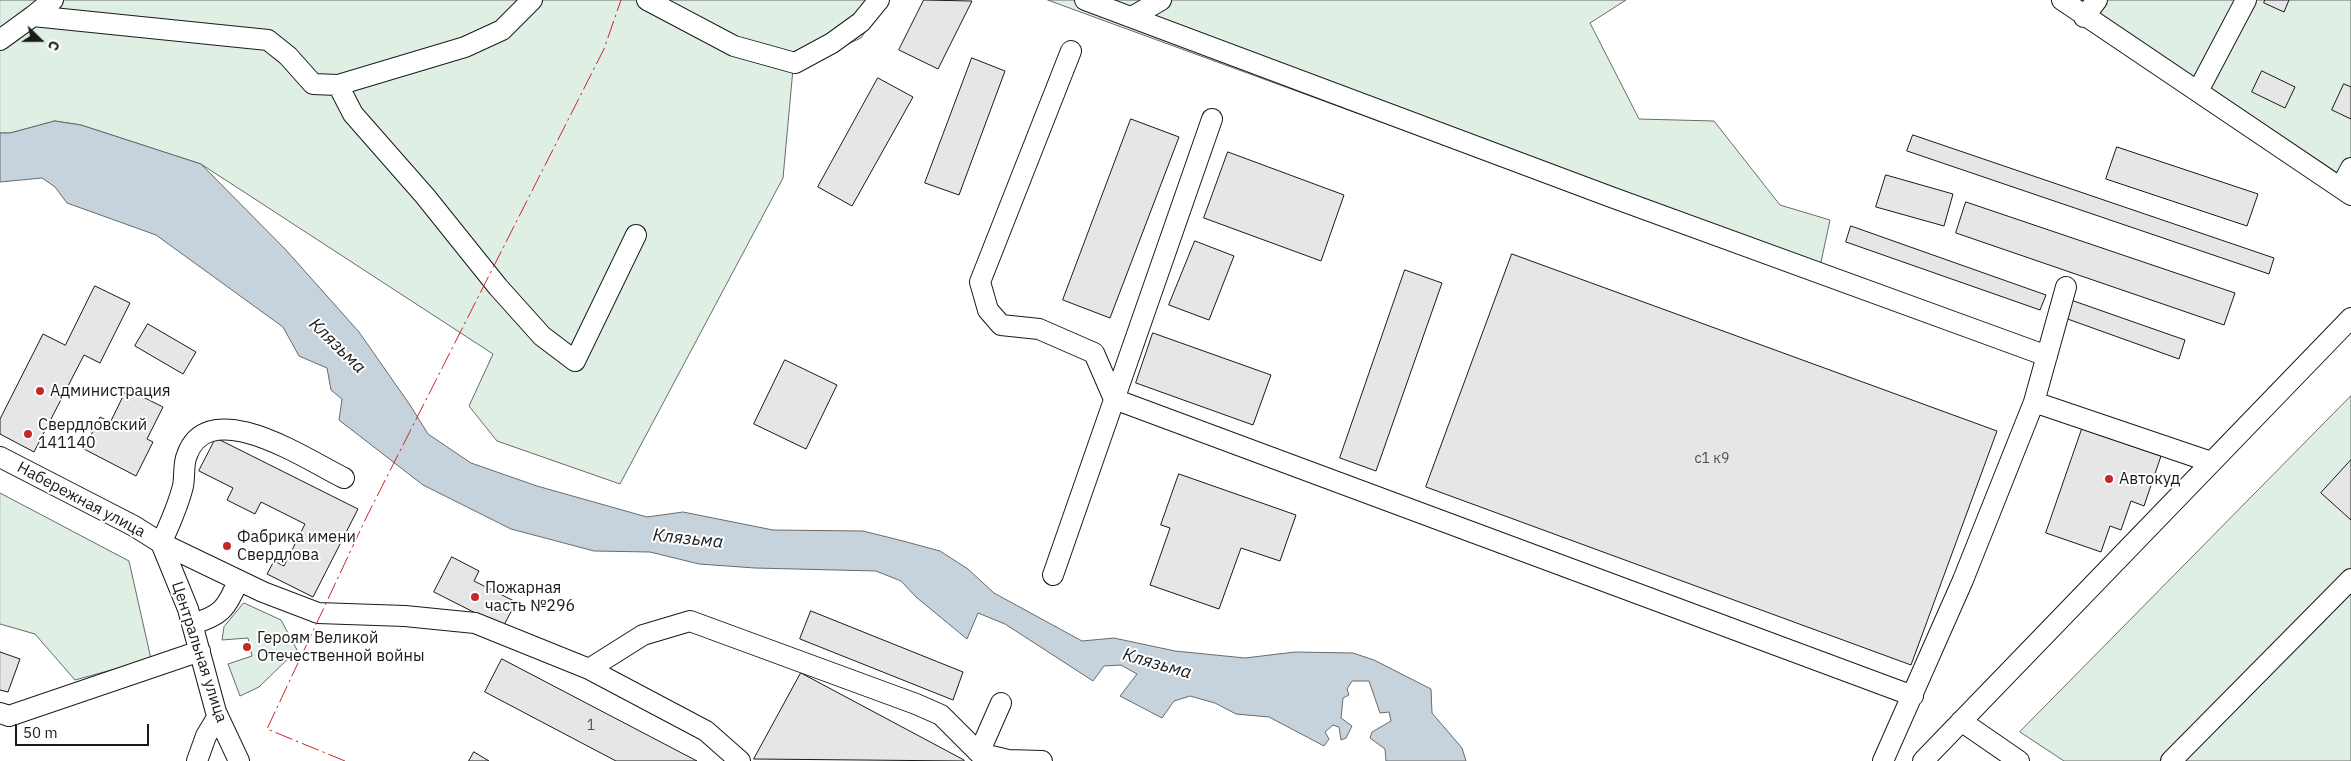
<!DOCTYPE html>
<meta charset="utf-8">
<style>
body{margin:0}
#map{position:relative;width:2351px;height:761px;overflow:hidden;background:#fff;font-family:"IBM Plex Sans",sans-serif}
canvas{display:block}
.north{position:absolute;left:15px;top:15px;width:50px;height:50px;-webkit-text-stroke:4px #fff;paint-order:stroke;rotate:112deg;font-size:14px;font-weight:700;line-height:20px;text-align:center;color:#1a1a1a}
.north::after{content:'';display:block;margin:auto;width:18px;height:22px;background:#1a1a1a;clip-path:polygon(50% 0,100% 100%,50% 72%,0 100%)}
.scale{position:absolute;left:15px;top:724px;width:134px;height:22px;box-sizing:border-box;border:2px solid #1a1a1a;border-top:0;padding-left:6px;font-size:15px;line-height:18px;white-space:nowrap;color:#1a1a1a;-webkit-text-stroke:4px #fff;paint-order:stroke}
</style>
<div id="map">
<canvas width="2351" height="761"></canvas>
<div class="north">С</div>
<div class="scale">50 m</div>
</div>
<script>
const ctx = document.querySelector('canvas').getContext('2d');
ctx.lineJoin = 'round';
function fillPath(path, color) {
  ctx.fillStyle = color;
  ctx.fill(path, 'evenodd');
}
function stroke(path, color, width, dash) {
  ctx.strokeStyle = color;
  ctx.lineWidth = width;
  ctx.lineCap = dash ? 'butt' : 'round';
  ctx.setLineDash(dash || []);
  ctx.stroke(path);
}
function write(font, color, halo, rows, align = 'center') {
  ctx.font = font + ' "IBM Plex Sans",sans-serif';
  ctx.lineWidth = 4;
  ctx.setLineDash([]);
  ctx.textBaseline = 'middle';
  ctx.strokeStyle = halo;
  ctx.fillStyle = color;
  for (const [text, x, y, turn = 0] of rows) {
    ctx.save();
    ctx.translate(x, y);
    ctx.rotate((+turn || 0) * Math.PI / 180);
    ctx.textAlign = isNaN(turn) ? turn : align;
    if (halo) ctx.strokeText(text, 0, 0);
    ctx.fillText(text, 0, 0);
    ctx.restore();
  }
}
const green = new Path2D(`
 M0 0H887L861 38 793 69 783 178 620 484 497 441 469 406 493 354 201 164 81 125 55 121 10 133H0Z
 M1048 0H1626L1590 23 1639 119 1714 121 1780 205 1830 220 1817 281Z
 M2079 0H2351V182L2088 7Z
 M2351 396V761H2064L2020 732Z
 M0 493 129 561 151 659 75 680 35 634 0 624Z
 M244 603 281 620 297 650 259 687 240 696 228 664 252 656 248 638 222 640 224 627Z`);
const water = new Path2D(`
 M55 121 81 125 201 164 286 250 359 332 410 405 428 434 471 463 537 486 647 517 683 512 773 530 863 531 903 541 940 551 968 569 994 593 1082 641 1114 638 1175 651 1245 658 1295 652 1353 653 1374 660 1431 689 1432 713 1462 748 1466 761H1386L1385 749 1370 738 1372 732 1391 721 1389 712 1380 713 1369 681H1352L1347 689 1349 695 1343 698 1341 718 1352 726 1346 738 1341 740 1339 727 1333 725 1325 732 1329 739 1324 746 1269 717 1236 714 1215 703 1190 696 1174 701 1162 718 1120 696 1137 674 1121 665 1104 666 1093 681 1005 624 978 613 967 639 916 597 901 581 876 571 755 568 699 564 650 552 594 551 511 529 423 485 339 420 342 399 331 390 327 368 299 356 283 327 156 235 67 203 55 187 42 178 0 182V133H10Z`);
const building = new Path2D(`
 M924 0 972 1 938 69 899 50Z
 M2265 0H2289L2284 12 2264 3Z
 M972 58 1005 71 959 195 925 183Z
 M2262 71 2295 87 2285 108 2252 92Z
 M878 78 913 97 852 206 818 187Z
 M2344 84 2351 87V119L2332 110Z
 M1131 119 1179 137 1110 318 1063 300Z
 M1913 135 2274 258 2269 274 1907 151Z
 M2117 147 2258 194 2247 226 2106 179Z
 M1228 152 1344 195 1321 261 1204 218Z
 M1886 175 1953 194 1944 226 1876 207Z
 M1966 202 2235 293 2224 325 1956 233Z
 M1851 226 2046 295 2040 310 1846 242Z
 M1195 241 1234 256 1209 320 1169 305Z
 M1512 254 1997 431 1911 665 1426 487Z
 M1405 270 1442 283 1376 471 1340 458Z
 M95 286 130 303 100 363 84 355 34 452 0 434V419L43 334 65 345Z
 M2068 299 2185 340 2179 359 2062 317Z
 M148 324 196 352 183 374 135 346Z
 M1153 333 1271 375 1253 425 1136 383Z
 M785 360 837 385 806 449 754 424Z
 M127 389 163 407 147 439 153 442 136 476 84 449 100 417 110 422Z
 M2082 429 2161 456 2144 506 2131 501 2121 530 2110 526 2101 552 2046 533Z
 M216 438 358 509 313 597 267 574 274 561 284 566 305 524 261 502 255 514 227 500 233 488 199 471Z
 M2351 460V520L2321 493Z
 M1179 474 1296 515 1280 561 1241 548 1219 609 1150 585 1170 528 1161 525Z
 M452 557 479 571 474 581 516 602 503 627 434 592Z
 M811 611 963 672 953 700 800 639Z
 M0 652 20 659 8 692 0 690Z
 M502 659 697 761H616L485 692Z
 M801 673 964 760V761L754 759Z
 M474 752 489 761H469Z`);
const minor = new Path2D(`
 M647 0 734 46 795 63 832 43 861 22 879 0
 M1085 0 1611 197 2047 356
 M2062 0 2351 195
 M33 16 53 0
 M1132 17 1161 0
 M2084 17 2097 0
 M0 40 33 16 268 40 288 56 313 84 338 85 465 47 502 30 532 0
 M1071 51 980 282 988 310 1001 325 1039 329 1094 353 1114 399 1913 696
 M338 85 353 114 425 196 498 287 542 336 575 361 636 235
 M2198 91 2246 0
 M2341 187 2351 168
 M2066 287 2034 402 2211 462
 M0 457 134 526 161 543 263 592 318 613 405 616 475 623 589 669 706 731 740 761
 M161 543C170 524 178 506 183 486 185 476 183 464 187 455 209 393 309 461 344 478
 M161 543 188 609 216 712 239 761
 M1053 575 1212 119
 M192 624C221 616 227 608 238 581
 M589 669 643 635 690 621 916 704 941 715 979 753 1008 760 1042 761
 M0 713 9 716 200 651
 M1961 721 2019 761
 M979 753 1001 703
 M197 761 206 736 218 716
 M1883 761 1963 580 2034 402
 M1923 761 2351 318
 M2171 761 2351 579`);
const power = new Path2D(`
 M345 761 267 729 367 516 604 49 621 0`);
const markers = [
 [40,391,5,"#c62828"],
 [28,434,5,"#c62828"],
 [2109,479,5,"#c62828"],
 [227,546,5,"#c62828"],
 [475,597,5,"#c62828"],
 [247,647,5,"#c62828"]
];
const numberNames = [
 ["с1 к9",1712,459],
 ["1",591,726]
];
const poiNames = [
 ["Администрация",50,391],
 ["Свердловский",38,425],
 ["141140",38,443],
 ["Автокуд",2119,479],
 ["Фабрика имени",237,537],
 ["Свердлова",237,555],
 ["Пожарная",485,588],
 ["часть №296",485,606],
 ["Героям Великой",257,638],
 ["Отечественной войны",257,656]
];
const streetNames = [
 ["Набережная улица",81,500,28],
 ["Центральная улица",199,652,72]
];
const waterNames = [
 ["Клязьма",337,346,44],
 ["Клязьма",688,539,6],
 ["Клязьма",1157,664,16]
];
fillPath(green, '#e0efe3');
stroke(green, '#6a6a6a', 1);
fillPath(water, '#c6d2dc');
stroke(water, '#6a6a6a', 1);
fillPath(building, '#e6e6e6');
stroke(building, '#1a1a1a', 1);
stroke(minor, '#1a1a1a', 22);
stroke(minor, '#fff', 20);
stroke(power, '#c62828', 1, [18, 4, 2.5, 4]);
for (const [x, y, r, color] of markers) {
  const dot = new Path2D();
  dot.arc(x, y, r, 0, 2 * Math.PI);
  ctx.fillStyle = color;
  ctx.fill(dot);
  stroke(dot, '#fff', 2);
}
write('14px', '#4d4d4d', null, numberNames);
write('16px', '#1a1a1a', '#fff', poiNames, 'left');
write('16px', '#1a1a1a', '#fff', streetNames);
write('italic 18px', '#1a1a1a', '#fff', waterNames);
</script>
